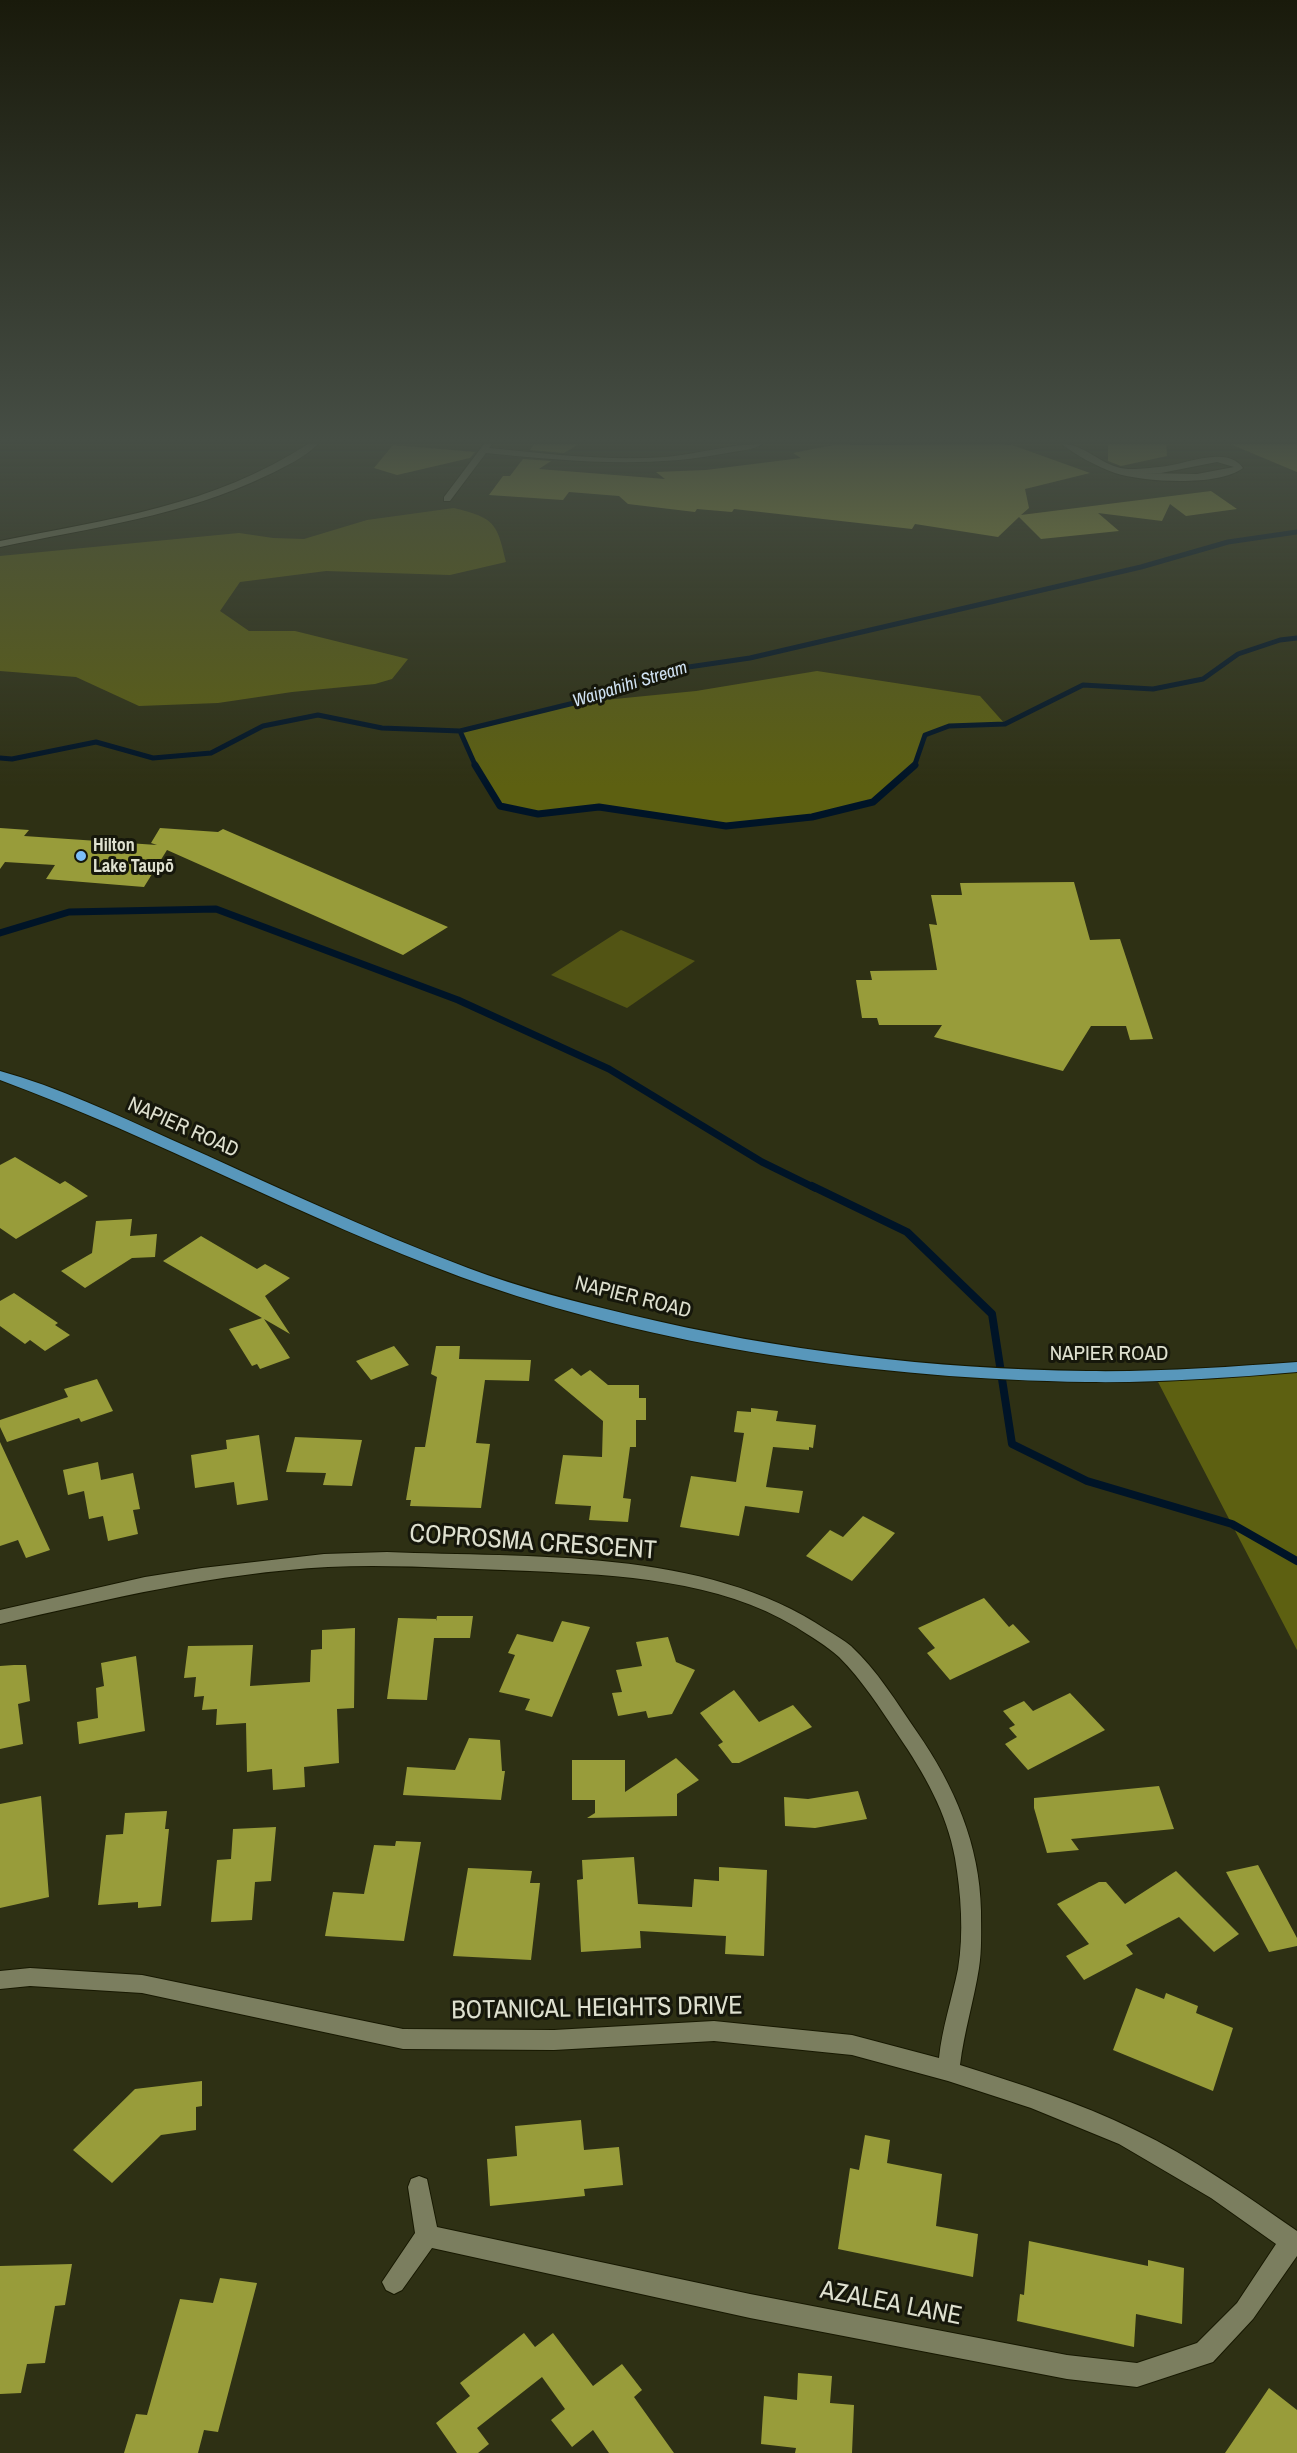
<!DOCTYPE html>
<meta charset="utf-8">
<style>
body{margin:0}
canvas{display:block;background:#2e3014}
</style>
<canvas width="1297" height="2453"></canvas>
<script>
const ctx = document.querySelector('canvas').getContext('2d');
ctx.lineJoin = 'round';
function fillPath(path, color) {
  ctx.fillStyle = color;
  ctx.fill(path, 'evenodd');
}
function stroke(path, color, width, dash) {
  ctx.strokeStyle = color;
  ctx.lineWidth = width;
  ctx.lineCap = dash ? 'butt' : 'round';
  ctx.setLineDash(dash || []);
  ctx.stroke(path);
}
function write(font, color, halo, rows, align = 'center') {
  ctx.font = font + ' "Archivo Narrow",sans-serif';
  ctx.lineWidth = 6;
  ctx.setLineDash([]);
  ctx.textBaseline = 'middle';
  ctx.strokeStyle = halo;
  ctx.fillStyle = color;
  for (const [text, x, y, turn = 0] of rows) {
    ctx.save();
    ctx.translate(x, y);
    ctx.rotate((+turn || 0) * Math.PI / 180);
    ctx.textAlign = isNaN(turn) ? turn : align;
    if (halo) ctx.strokeText(text, 0, 0);
    ctx.fillText(text, 0, 0);
    ctx.restore();
  }
}
const green = new Path2D(`
 M621 930 695 961 627 1008 551 975Z`);
const forest = new Path2D(`
 M454 508C494 518 497 522 506 562L450 575 326 571 240 582 220 611 249 631H295L408 659 392 679 375 684 292 692 218 703 139 706 76 677 0 671V556L239 533 273 538 304 539 367 520Z
 M817 671 980 696 1005 724 949 726 926 735 914 768 873 802 812 817 726 826 667 819 599 807 538 814 500 806 479 774 460 731 574 703 696 691Z
 M1297 1371V1650L1157 1380Z`);
const streamFar2 = new Path2D(`
 M460 731 476 767
 M0 758 12 759 96 742 153 758 211 753 263 726 318 715 382 728 460 731 574 703 668 670 750 658 1141 567 1228 542 1297 532
 M914 767 925 735 949 726 1005 724 1083 685 1153 689 1203 679 1238 654 1280 640 1297 638`);
const streamFar1 = new Path2D(`
 M475 765 500 806 538 814 599 807 726 826 812 817 873 802 915 765
 M0 933 69 912 216 909 458 1000 609 1069 762 1162 815 1188`);
const stream = new Path2D(`
 M812 1186 907 1232 992 1314 1012 1444 1087 1481 1232 1524 1297 1561`);
const building = new Path2D(`
 M534 444H579L564 453 530 450Z
 M1001 444 1012 445 1090 473 1025 489 1029 508 1021 515 1211 491 1237 509 1186 516 1170 504 1162 521 1098 513 1119 531 1041 539 1019 517 998 537 915 524 912 529 734 509 732 512 697 509 695 512 628 504 619 496 569 492 563 500 489 495 503 476H510L523 459 551 461 539 469 665 479 656 472 706 470 801 458 793 453 833 445Z
 M1108 444H1166L1167 456 1121 466 1108 461Z
 M1230 444H1297V472Z
 M393 445 475 452 470 458 397 475 374 468Z
 M0 828 29 830 24 836 157 845 151 843 160 828 218 832 223 829 448 927 403 955 167 850 144 887 46 879 55 865 5 862 0 869Z
 M1074 882 1090 940 1120 939 1153 1039 1130 1040 1126 1026H1091L1063 1071 934 1037 942 1025H879L877 1018H862L856 980H872L870 971 937 970 929 924 937 925 931 895H962L960 883Z
 M15 1157 60 1184 65 1181 88 1196 16 1239 0 1228V1165Z
 M132 1219 130 1236 157 1234 155 1257 132 1258 85 1288 61 1271 92 1253 96 1221Z
 M201 1236 257 1269 265 1264 290 1278 265 1296 290 1334 264 1319 290 1358 260 1369 257 1364 252 1366 229 1329 262 1318 163 1261Z
 M14 1293 58 1323 55 1325 70 1335 45 1351 30 1340 25 1344 0 1326V1301Z
 M394 1346 409 1365 371 1380 356 1361Z
 M436 1346H460L459 1359 531 1360 529 1381 485 1380 476 1443 490 1444 481 1508 410 1506 411 1500H406L415 1447H425L437 1377 431 1374Z
 M572 1368 581 1376 590 1370 608 1385H639V1398H646V1420H636V1447H630L623 1498 631 1499 628 1522 589 1520 591 1506 555 1504 563 1455 602 1457 603 1421 554 1380Z
 M97 1379 113 1411 81 1422 79 1418 7 1442 0 1427V1420L68 1397 64 1389Z
 M751 1408 778 1411 776 1421 816 1425 813 1448 809 1447V1450L773 1447 766 1487 803 1491 799 1513 745 1506 739 1536 680 1527 691 1476 736 1482 744 1433 734 1432 737 1411 751 1412Z
 M259 1435 268 1500 237 1505 234 1482 195 1488 191 1455 227 1449 226 1440Z
 M295 1437 362 1440 352 1486 323 1485 326 1473 286 1472Z
 M0 1442 50 1550 26 1558 18 1540 0 1546Z
 M98 1462 101 1480 133 1473 140 1509 133 1510 138 1534 108 1541 103 1516 89 1519 84 1491 68 1495 63 1470Z
 M863 1516 895 1533 852 1581 806 1556 830 1530 843 1537Z
 M984 1598 1009 1627 1013 1624 1030 1642 950 1680 927 1653 935 1648 918 1628Z
 M437 1616H473L470 1638H434L427 1700 387 1699 398 1618 437 1619 436 1621Z
 M562 1621 590 1627 552 1717 525 1710 530 1699 499 1692 515 1655 508 1653 517 1634 553 1642Z
 M355 1628 354 1708 337 1709 339 1763 304 1767 305 1787 273 1790 272 1769 247 1772 246 1723 216 1725 217 1709 202 1710 204 1696 194 1697 196 1677 184 1678 188 1646 253 1645 250 1686 310 1682 311 1650 322 1649V1630Z
 M668 1637 676 1662 695 1670 672 1714 648 1718 646 1711 618 1716 612 1693 622 1692 616 1670 642 1666 636 1642Z
 M136 1656 145 1731 79 1744 77 1722 98 1718 96 1688 104 1686 101 1663Z
 M14 1665H26L30 1701 18 1704 23 1744 0 1749V1666Z
 M734 1690 759 1722 793 1705 812 1727 739 1763H732L718 1745 723 1742 700 1713Z
 M1070 1693 1105 1730 1028 1770 1005 1744 1017 1737 1009 1728 1015 1725 1003 1711 1024 1701 1033 1711Z
 M469 1738 500 1740 502 1771H505L501 1800 403 1795 407 1767 455 1770Z
 M676 1758 699 1780 677 1794V1816L587 1818 595 1813V1800H572V1760H625V1792Z
 M1159 1786 1174 1829 1071 1839 1079 1850 1047 1853 1034 1808V1798Z
 M858 1791 867 1819 815 1828 785 1826 784 1797 808 1799Z
 M41 1796 49 1897 0 1908V1804Z
 M167 1811 165 1829H169L161 1906 138 1908V1902L98 1905 106 1835 123 1834 125 1813Z
 M276 1827 271 1881 255 1882 252 1920 211 1922 217 1860 231 1859 233 1829Z
 M396 1841 421 1842 404 1941 325 1936 333 1892 364 1894 374 1845 395 1846Z
 M634 1857 638 1904 692 1907 694 1879 719 1881V1867L767 1870 764 1956 725 1954 726 1936 640 1931 641 1948 581 1952 577 1880 583 1879 582 1860Z
 M1258 1865 1297 1938V1946L1269 1952 1226 1872Z
 M468 1868 532 1871 530 1883H540L531 1960 453 1956Z
 M1176 1871 1239 1934 1214 1952 1179 1917 1126 1945 1133 1954 1084 1980 1066 1956 1089 1944 1057 1904 1099 1882H1106L1125 1904Z
 M1136 1988 1164 1999 1166 1993 1198 2006 1196 2013 1233 2028 1213 2091 1113 2050Z
 M202 2081V2106L196 2107V2130L161 2135 112 2183 73 2150 135 2089Z
 M581 2120 584 2150 619 2147 623 2185 584 2189 585 2196 490 2206 487 2159 517 2156 515 2126Z
 M865 2135 890 2140 887 2163 942 2174 936 2226 978 2234 973 2277 838 2249 850 2168 859 2170Z
 M1029 2241 1148 2266V2260L1184 2268 1182 2324 1136 2314 1134 2347 1017 2321 1020 2294 1024 2295Z
 M72 2264 65 2305 55 2306 45 2363 27 2364 21 2393 0 2394V2266Z
 M220 2278 257 2283 218 2432 204 2430 198 2453H124L136 2414 147 2415 180 2299 213 2303Z
 M524 2333 535 2347 553 2333 593 2386 622 2364 642 2390 634 2397 674 2453H609L593 2430 572 2447 551 2420 565 2409 542 2377 477 2428 489 2444 478 2453H457L436 2423 470 2396 460 2383Z
 M798 2373 832 2376 830 2403 854 2405 852 2453H795L796 2448 761 2444 764 2396 797 2400Z
 M1269 2388 1297 2410V2453H1225Z`);
const minor = new Path2D(`
 M308 444H318C305 457 285 467 268 475 184 516 90 528 0 547V541C109 519 213 506 308 444Z
 M484 444H492L489 448C548 454 607 461 666 457 698 454 730 444 762 444 754 450 738 451 727 453 646 469 567 461 486 453L450 501H444V497Z
 M1062 444C1083 444 1097 461 1117 467 1128 471 1147 468 1159 467 1183 466 1226 444 1243 468 1218 487 1144 482 1115 473 1098 467 1075 455 1062 444ZM1217 462 1234 467 1197 474 1144 473H1161Z
 M387 1552C530 1558 704 1547 827 1630 835 1635 844 1640 851 1646 877 1670 897 1703 917 1732 954 1785 980 1845 981 1911 981 1929 982 1950 979 1968 974 2000 964 2032 960 2065 1019 2084 1079 2102 1135 2130 1192 2157 1245 2195 1297 2231V2256L1253 2319 1213 2362 1137 2387 1067 2379 750 2318 432 2248 402 2290 394 2294 386 2290 382 2282 415 2233 408 2187 411 2179 419 2176 427 2179 437 2227 750 2294 1067 2355 1137 2363 1197 2343 1237 2303 1276 2244 1211 2198 1119 2144 1031 2108 948 2081 852 2055 714 2041 554 2050 403 2049 142 1993 30 1986 0 1989V1971L30 1968 142 1975 403 2029 554 2030 714 2021 852 2035 939 2058C942 2028 952 1999 958 1969 964 1934 961 1893 955 1858 947 1813 924 1773 898 1735 880 1708 862 1680 839 1657 827 1646 810 1636 796 1627 719 1580 619 1575 530 1571 463 1569 395 1564 328 1567 217 1573 108 1599 0 1624V1610L145 1577 202 1568 324 1554Z`);
const major = new Path2D(`
 M0 1071C58 1087 115 1114 170 1139 269 1183 367 1230 468 1268 521 1288 576 1302 631 1315 781 1351 933 1369 1087 1371 1157 1372 1227 1367 1297 1362V1372C1227 1378 1157 1383 1087 1382 880 1379 657 1348 461 1277 304 1219 157 1138 0 1080Z`);
const markers = [
 [81,856,6,"#7cbef9"]
];
const farWaternames = [
 ["Waipahihi Stream",630,685,-17]
];
const farPoinames = [
 ["Hilton",93,846],
 ["Lake Taupō",93,867]
];
const streetNames = [
 ["NAPIER ROAD",183,1128,24],
 ["NAPIER ROAD",633,1298,14],
 ["NAPIER ROAD",1109,1354]
];
const nearStreetnames = [
 ["COPROSMA CRESCENT",533,1543,4],
 ["BOTANICAL HEIGHTS DRIVE",597,2009,-1],
 ["AZALEA LANE",891,2304,11]
];
fillPath(green, '#525414');
fillPath(forest, '#5d6011');
stroke(streamFar2, '#001427', 5);
stroke(streamFar1, '#001427', 7);
stroke(stream, '#001427', 8);
fillPath(building, '#989c3a');
stroke(minor, '#171800', 2);
stroke(major, '#171800', 2);
fillPath(minor, '#7b7e5f');
fillPath(major, '#5897bb');
const sky = ctx.createLinearGradient(0, 0, 0, 787);
sky.addColorStop(0, '#191a0b');
sky.addColorStop(0.56, '#464e45');
sky.addColorStop(1, '#464e4500');
ctx.fillStyle = sky;
ctx.fillRect(0, 0, 1297, 787);
for (const [x, y, r, color] of markers) {
  const dot = new Path2D();
  dot.arc(x, y, r, 0, 2 * Math.PI);
  ctx.fillStyle = color;
  ctx.fill(dot);
  stroke(dot, '#16170b', 2);
}
write('italic 18px', '#cfe1f2', '#16170b', farWaternames);
write('bold 18px', '#dee0cf', '#16170b', farPoinames, 'left');
write('21px', '#dee0cf', '#16170b', streetNames);
write('26px', '#dee0cf', '#16170b', nearStreetnames);
</script>
